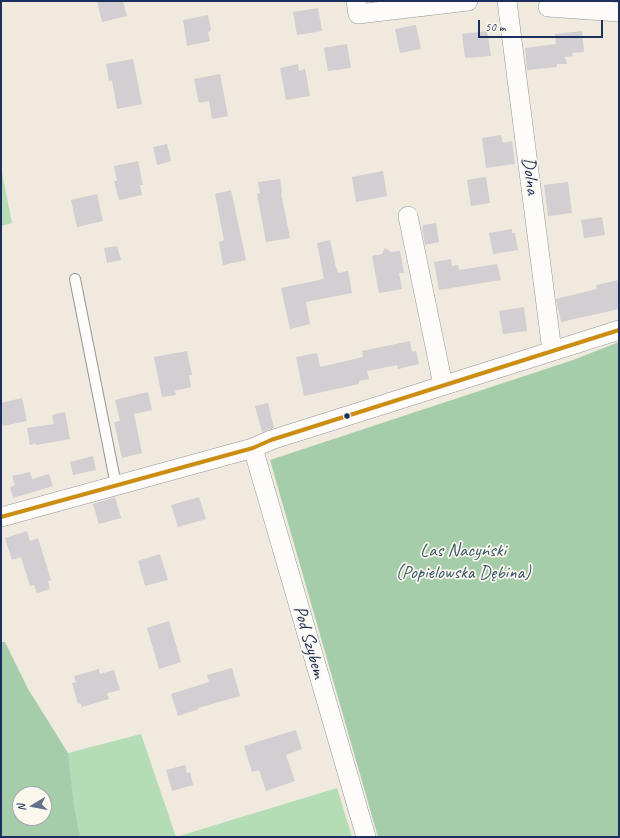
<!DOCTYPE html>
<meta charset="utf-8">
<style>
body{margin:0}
#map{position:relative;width:620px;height:838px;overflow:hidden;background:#efe9de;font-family:Caveat,sans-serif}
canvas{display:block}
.frame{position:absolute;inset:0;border:2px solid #1b2f5e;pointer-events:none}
.north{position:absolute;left:12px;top:786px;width:40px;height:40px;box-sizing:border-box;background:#fbf7ec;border:1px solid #a1a7b3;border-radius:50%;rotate:260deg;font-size:11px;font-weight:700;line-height:16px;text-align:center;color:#1b2f5e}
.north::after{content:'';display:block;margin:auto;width:14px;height:18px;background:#65708b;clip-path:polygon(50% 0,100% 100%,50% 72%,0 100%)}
.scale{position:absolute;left:478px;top:20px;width:125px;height:18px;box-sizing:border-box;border:2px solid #1b2f5e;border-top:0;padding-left:5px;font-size:12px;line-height:14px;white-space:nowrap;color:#1b2f5e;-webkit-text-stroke:3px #fbf7ec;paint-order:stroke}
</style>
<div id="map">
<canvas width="620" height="838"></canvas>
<div class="frame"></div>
<div class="north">N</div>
<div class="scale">50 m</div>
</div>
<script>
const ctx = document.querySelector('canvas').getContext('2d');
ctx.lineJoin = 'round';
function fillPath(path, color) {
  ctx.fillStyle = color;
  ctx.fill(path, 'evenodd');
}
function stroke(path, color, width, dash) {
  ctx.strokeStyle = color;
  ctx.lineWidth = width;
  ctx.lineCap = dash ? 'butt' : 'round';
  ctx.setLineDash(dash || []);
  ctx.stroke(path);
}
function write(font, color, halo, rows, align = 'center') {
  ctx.font = font + ' Caveat,sans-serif';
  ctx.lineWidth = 3.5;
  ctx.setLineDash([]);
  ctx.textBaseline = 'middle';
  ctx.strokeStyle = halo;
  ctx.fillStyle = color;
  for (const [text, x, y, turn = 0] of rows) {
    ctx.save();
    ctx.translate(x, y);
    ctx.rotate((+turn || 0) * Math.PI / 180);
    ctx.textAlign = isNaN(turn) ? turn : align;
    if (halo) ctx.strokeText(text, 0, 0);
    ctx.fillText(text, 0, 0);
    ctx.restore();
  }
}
const green = new Path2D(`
 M1 168 12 223 1 226Z
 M141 734 176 837 337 788 352 837H1V751L68 753ZM20 794H44V818H20Z`);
const forest = new Path2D(`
 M619 342V837H378L270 460 573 360Z
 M1 642H5L28 689 68 753 74 807 80 837H1ZM20 794H44V818H20Z`);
const building = new Path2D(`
 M97 1H123L127 16 102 22Z
 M318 8 322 31 297 35 293 12Z
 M208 15 211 30 208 33 210 41 187 46 183 20Z
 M416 25 421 49 400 53 395 29Z
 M487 31 491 56 465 58 462 34Z
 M582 31 584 52 572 53 573 56 565 57 567 64H557V67L527 70 525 48 556 44 555 34Z
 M347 44 351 68 328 71 324 48Z
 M133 59 142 104 117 109 112 80 109 81 106 64Z
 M298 64 299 71 305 69 310 96 286 100 280 68Z
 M220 74 228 116 212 119 209 101 199 103 194 79Z
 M501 135 503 143 512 141 515 164 486 168 482 138Z
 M167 144 171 161 157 165 153 147Z
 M138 161 143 185H140L142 195 119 200 114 181H117L114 166Z
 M383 171 387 196 356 202 352 177Z
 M486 177 490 203 471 206 467 180Z
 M280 179 282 193H281L290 238 266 242 257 194 260 193 258 182Z
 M568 182 572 213 548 216 544 185Z
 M231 190 246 260 223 265 219 242 224 240 215 194Z
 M97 194 103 221 77 227 71 200Z
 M602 217 605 235 584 238 581 220Z
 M436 223 439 242 425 245 422 228H423V225Z
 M512 229V233H515L518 250 493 254 489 233Z
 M330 240 336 268H337L338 273 348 271 352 293 306 302 310 324 290 329 281 288 324 279 317 243Z
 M117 246 121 260 107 263 104 248Z
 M385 248 391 252 400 251 404 273H399L402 289 379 293 372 256 382 254Z
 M451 259 452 266 458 265 459 270 497 264 501 280 439 290 434 262Z
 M619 280V309L561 322 556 299 597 289 596 285Z
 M524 307 527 331 503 334 499 311Z
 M410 341 412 352 416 351 419 364 398 369 397 365 367 371 369 379 359 381V384L304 396 296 357 317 353 320 367 363 357 362 351Z
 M187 351 192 375H189L191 387 175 391 176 395 162 397 154 357Z
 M148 392 152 410 134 414 142 453 122 458 114 422 120 421 115 400Z
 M22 398 27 421 3 426 1 417V403Z
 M268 403 274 428 262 432 255 406Z
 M65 412 70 439 36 445V443L30 445 27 428 54 424 52 415Z
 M93 456 96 470 73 475 70 462Z
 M30 472 32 479 49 474 53 486 13 498 10 487 15 485 12 476Z
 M115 497 121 518 99 524 93 504Z
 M199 497 206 519 178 527 171 505Z
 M27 531 30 541 38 538 51 580 48 581 50 589 37 593 34 585 30 586 21 557 12 560 5 538Z
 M160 554 168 580 145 586 138 561Z
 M169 621 181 662 159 669 147 628Z
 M232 668 240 696 198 708 199 709 178 716 171 694 209 682 207 675Z
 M99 669 100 674 114 670 120 690 107 693 109 699 82 707 80 703 78 704 72 683 76 682 74 676Z
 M296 730 302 749 286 755 295 781 266 791 259 770 252 772 244 746Z
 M185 765 187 773 190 772 193 785 172 791 166 770Z`);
const lane = new Path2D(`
 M75 279 116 485`);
const street = new Path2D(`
 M356 1 358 14 468 1
 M507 1 552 351
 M548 7 619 12
 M408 216 443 385
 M253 448 366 837
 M1 517 253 448 271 440 619 330`);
const bus1 = new Path2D(`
 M1 517 253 448 271 440 619 330`);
const markers = [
 [347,416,3.5,"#1b2f5e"]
];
const streetNames = [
 ["Dolna",530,176,83],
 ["Pod Szybem",309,642,74]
];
const parkNames = [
 ["Las Nacyński",463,551],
 ["(Popielowska Dębina)",463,573]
];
fillPath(green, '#b4ddb5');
fillPath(forest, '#a6cda9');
fillPath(building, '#d2ced2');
stroke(lane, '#969698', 12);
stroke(street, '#969698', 20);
stroke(lane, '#fdfcfa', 10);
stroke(street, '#fdfcfa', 19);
stroke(bus1, '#cb8e13', 4);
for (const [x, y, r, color] of markers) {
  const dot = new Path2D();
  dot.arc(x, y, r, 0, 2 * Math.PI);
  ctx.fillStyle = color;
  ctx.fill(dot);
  stroke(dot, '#fbf7ec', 1.5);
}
write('19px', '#1b2f5e', '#fbf7ec', streetNames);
write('19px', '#35586c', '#fbf7ec', parkNames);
</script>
